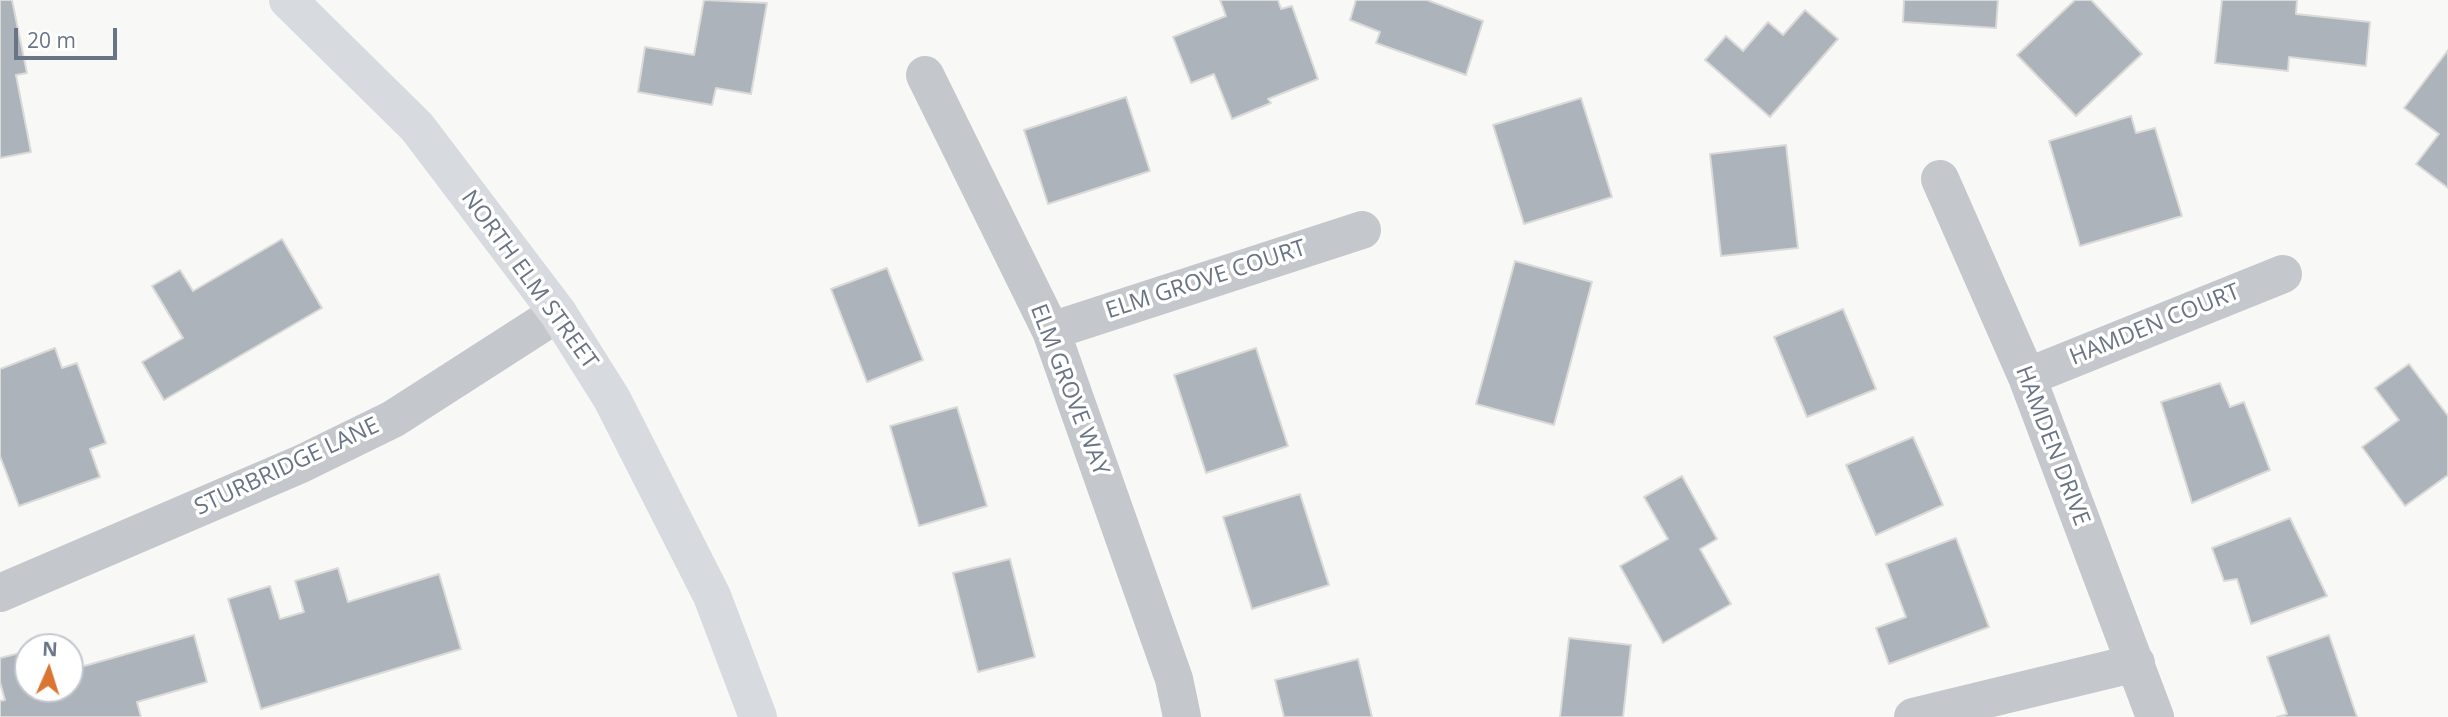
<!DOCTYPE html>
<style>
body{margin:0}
#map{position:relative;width:2448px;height:717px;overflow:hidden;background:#f8f8f6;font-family:"Open Sans",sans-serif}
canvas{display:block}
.north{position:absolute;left:14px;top:633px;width:70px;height:70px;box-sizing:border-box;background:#fff;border:2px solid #c3c7ce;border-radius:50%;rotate:3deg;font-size:19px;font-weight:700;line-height:28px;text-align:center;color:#697485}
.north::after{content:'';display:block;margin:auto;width:24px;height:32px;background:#db7534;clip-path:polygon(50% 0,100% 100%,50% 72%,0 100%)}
.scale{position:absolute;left:14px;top:28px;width:103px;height:32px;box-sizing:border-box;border:4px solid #697485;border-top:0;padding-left:9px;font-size:21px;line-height:24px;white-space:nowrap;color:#697485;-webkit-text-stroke:5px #fff;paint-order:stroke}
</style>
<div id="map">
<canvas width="2448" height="717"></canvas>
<div class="north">N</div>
<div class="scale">20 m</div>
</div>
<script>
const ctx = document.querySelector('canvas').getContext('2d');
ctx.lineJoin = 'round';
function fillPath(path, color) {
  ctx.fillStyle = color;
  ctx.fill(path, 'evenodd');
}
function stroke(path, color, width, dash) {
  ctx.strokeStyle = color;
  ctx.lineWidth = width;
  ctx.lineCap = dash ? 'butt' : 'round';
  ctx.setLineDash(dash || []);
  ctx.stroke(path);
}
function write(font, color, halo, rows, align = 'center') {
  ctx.font = font + ' "Open Sans",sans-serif';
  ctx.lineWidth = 7;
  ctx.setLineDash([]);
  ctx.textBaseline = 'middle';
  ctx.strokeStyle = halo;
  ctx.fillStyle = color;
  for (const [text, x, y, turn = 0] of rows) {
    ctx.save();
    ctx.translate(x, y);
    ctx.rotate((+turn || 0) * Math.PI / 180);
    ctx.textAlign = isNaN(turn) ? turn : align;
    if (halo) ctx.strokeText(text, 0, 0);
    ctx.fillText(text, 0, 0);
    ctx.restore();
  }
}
const building = new Path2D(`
 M0 0H12L27 73 16 75 31 152 0 158Z
 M704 0 767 3 751 94 716 88 712 105 638 92 645 47 694 55Z
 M1220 0H1278L1281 9 1292 6 1318 79 1268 99 1271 103 1232 119 1214 74 1191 83 1173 37 1226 16Z
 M1356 0H1427L1483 21 1466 75 1376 43 1380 32 1350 20Z
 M1904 0H1998L1996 28 1903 22Z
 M2075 0H2091L2142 54 2076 116 2017 55Z
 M2222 0H2297L2296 14 2370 22 2366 66 2289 57 2288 71 2215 63Z
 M1805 10 1838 39 1770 117 1705 60 1726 36 1743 51 1768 22 1783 35Z
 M2448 50V188L2416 164 2439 134 2404 108Z
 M1126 97 1150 171 1048 204 1024 130Z
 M1581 98 1612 197 1524 224 1493 125Z
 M2131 116 2136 133 2155 128 2182 216 2080 246 2049 141Z
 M1786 145 1798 248 1721 256 1710 154Z
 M282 239 322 308 164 400 142 362 183 338 152 286 180 270 193 291Z
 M1515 261 1592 282 1554 425 1476 404Z
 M887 268 923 360 867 382 831 289Z
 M1843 309 1876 389 1807 417 1774 337Z
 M55 348 62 368 77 363 106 443 90 449 100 477 19 506 0 456V369Z
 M1256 348 1288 446 1206 473 1174 375Z
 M2409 364 2448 416V475L2405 506 2362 447 2399 420 2375 388Z
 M2220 383 2230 407 2244 402 2270 470 2192 503 2161 402Z
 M957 407 987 506 919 526 890 426Z
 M1913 437 1943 505 1876 535 1846 465Z
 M1682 476 1717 539 1700 549 1731 604 1663 643 1620 566 1668 539 1644 497Z
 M1300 494 1329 585 1252 609 1223 517Z
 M2290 518 2327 596 2251 624 2237 579 2224 581 2212 548Z
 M1956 538 1989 627 1889 664 1876 628 1906 617 1886 564Z
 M1010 559 1035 657 978 672 953 573Z
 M338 568 348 602 439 574 461 649 261 709 228 599 270 586 280 619 304 612 295 581Z
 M194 635 207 682 137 702 141 717H0V701L5 700 0 682V658L28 651V689H70V670Z
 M2329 635 2357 717H2277L2287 714 2267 657Z
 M1569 638 1631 645 1623 717H1560Z
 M1358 659 1372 717H1284L1275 680Z`);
const street = new Path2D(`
 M925 75 1051 331 1174 679 1182 717
 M1940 179 2027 377 2155 717
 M1051 331 1362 230
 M2027 377 2283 274
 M0 593 301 464 393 419 558 313
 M1913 717 2136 663`);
const secondary = new Path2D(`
 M288 0 417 127 558 313 612 399 712 596 758 717`);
const streetNames = [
 ["NORTH ELM STREET",529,280,54],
 ["ELM GROVE COURT",1206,280,-18],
 ["HAMDEN COURT",2155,325,-22],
 ["ELM GROVE WAY",1069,390,69],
 ["HAMDEN DRIVE",2052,446,69],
 ["STURBRIDGE LANE",287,467,-25]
];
fillPath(building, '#adb3ba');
stroke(building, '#dadad8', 2);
stroke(street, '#c4c7cb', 38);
stroke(secondary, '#d7dadf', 38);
write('23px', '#697485', '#fff', streetNames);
</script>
